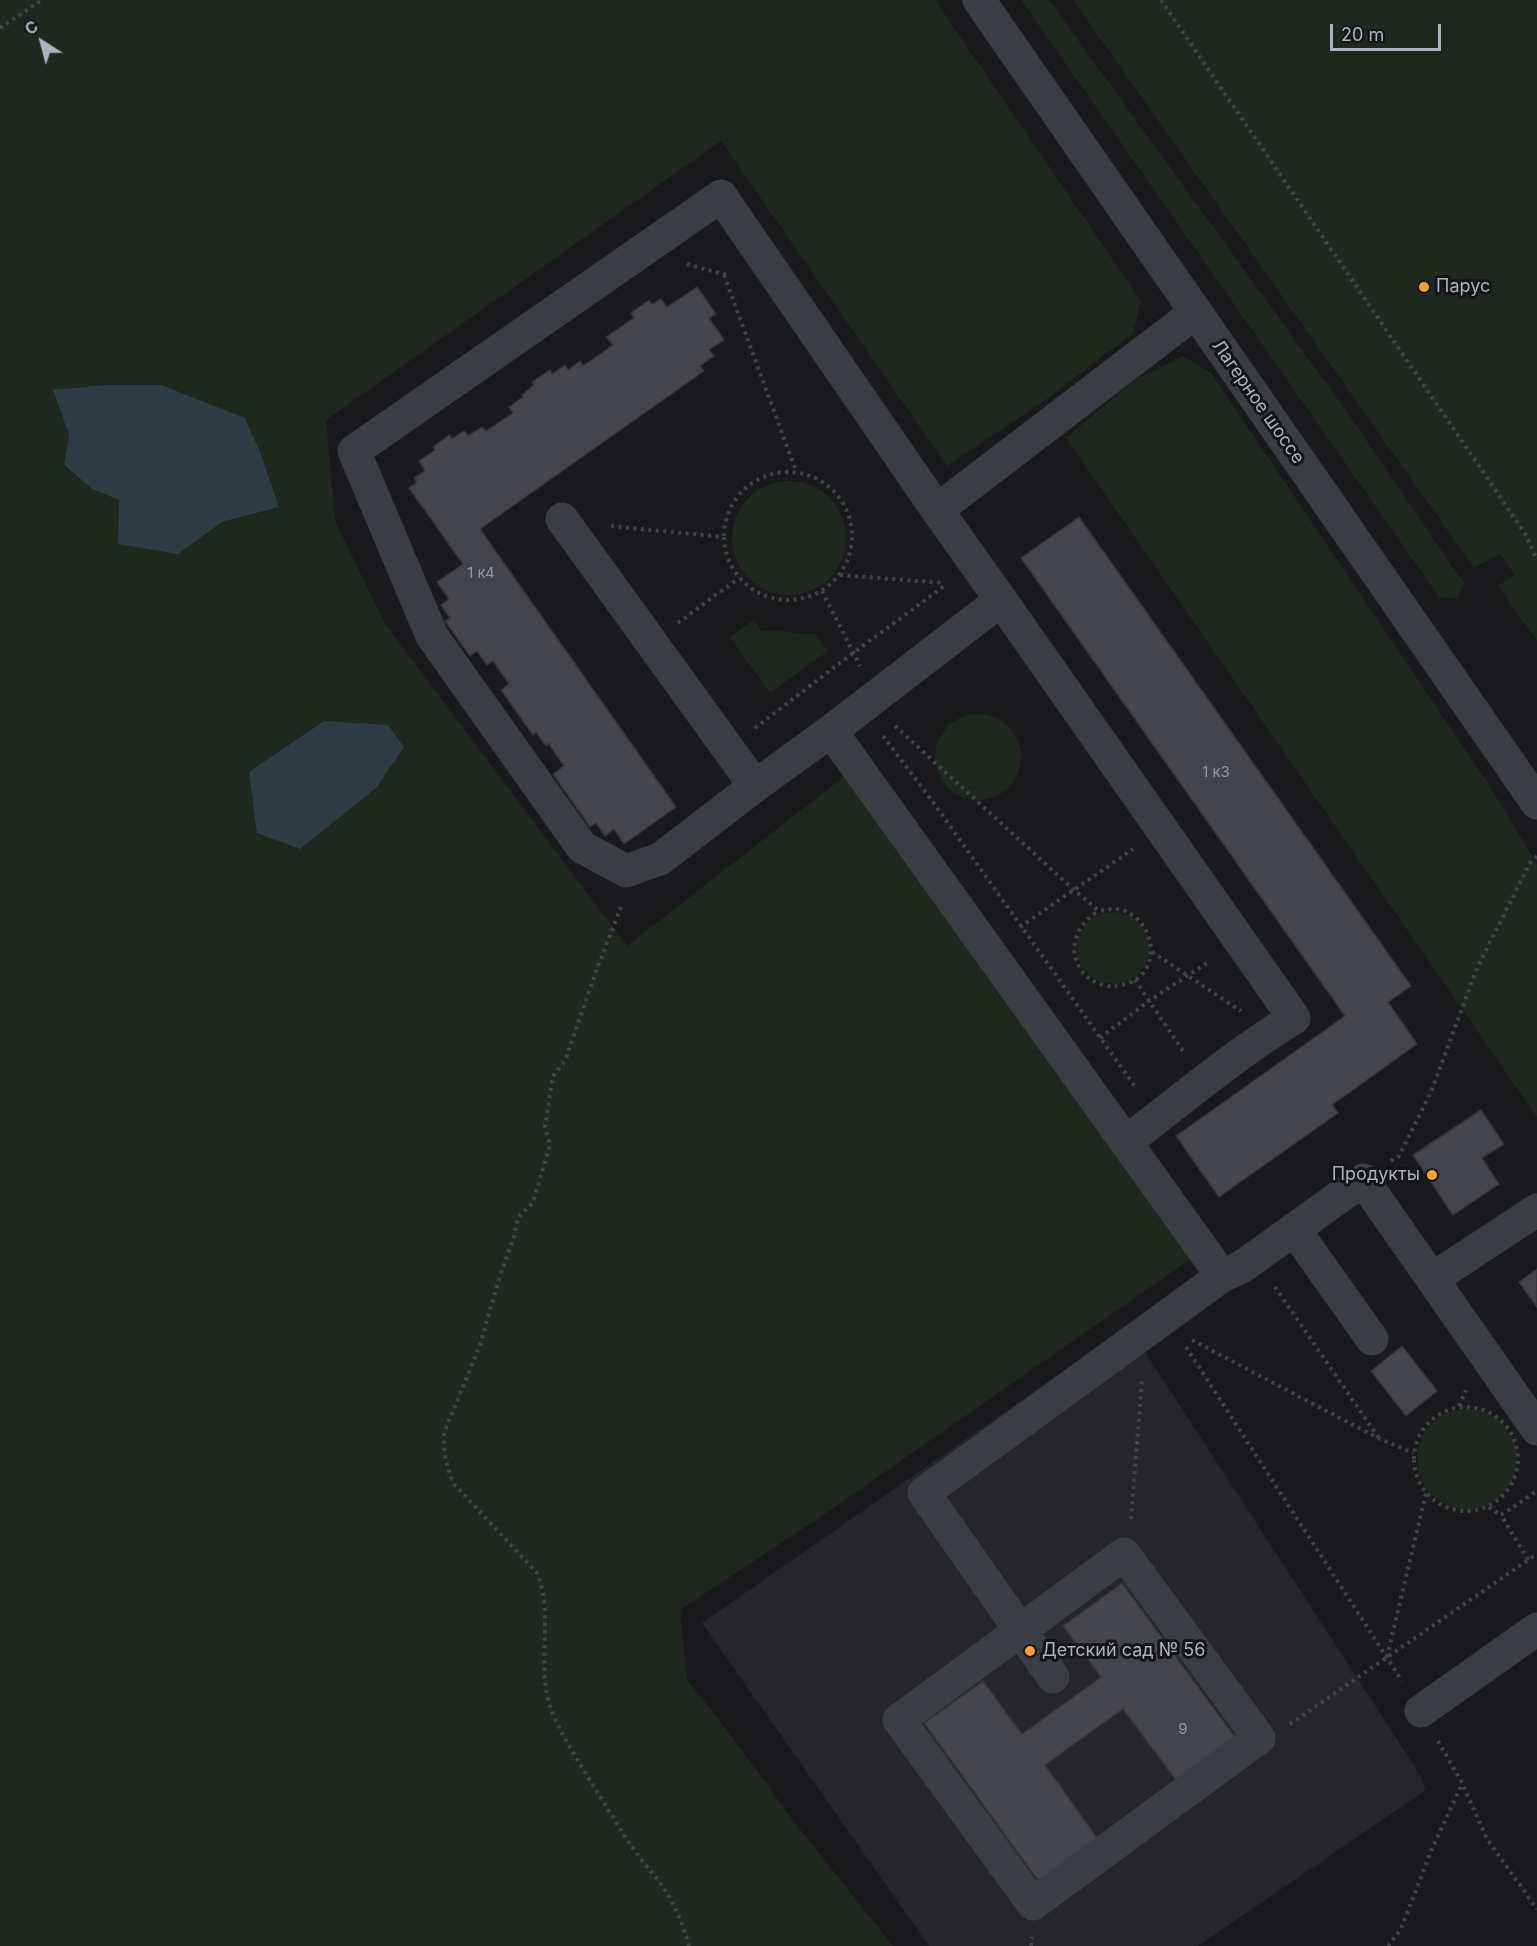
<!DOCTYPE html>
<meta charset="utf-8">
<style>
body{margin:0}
#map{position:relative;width:1537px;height:1946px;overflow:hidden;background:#1a1a1d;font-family:Inter,sans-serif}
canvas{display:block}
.north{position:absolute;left:12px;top:12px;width:60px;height:60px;-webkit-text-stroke:4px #151518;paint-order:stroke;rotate:324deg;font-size:16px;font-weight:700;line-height:24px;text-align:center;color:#abb3bd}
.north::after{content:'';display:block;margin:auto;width:21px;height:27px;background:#abb3bd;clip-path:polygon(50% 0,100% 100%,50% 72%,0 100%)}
.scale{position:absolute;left:1330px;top:24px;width:111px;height:27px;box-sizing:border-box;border:3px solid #abb3bd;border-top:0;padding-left:8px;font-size:18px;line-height:21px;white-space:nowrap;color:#abb3bd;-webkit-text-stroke:4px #151518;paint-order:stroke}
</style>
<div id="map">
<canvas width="1537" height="1946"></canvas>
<div class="north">С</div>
<div class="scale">20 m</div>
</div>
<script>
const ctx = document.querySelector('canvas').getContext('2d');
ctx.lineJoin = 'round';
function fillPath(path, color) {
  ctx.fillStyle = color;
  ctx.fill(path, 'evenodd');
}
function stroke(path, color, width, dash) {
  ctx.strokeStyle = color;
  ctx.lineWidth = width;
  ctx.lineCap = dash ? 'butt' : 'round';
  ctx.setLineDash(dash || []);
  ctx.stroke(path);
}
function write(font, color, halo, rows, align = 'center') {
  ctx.font = font + ' Inter,sans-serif';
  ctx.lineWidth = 6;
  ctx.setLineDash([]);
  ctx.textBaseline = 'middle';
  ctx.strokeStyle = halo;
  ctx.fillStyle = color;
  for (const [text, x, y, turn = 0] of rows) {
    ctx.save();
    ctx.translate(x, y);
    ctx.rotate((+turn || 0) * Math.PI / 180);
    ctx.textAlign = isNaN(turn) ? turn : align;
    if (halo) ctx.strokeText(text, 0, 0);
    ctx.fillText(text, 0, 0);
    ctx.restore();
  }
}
const built = new Path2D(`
 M1128 1326 1395 1736 1421 1777 1426 1790 1198 1946H929L702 1623Z`);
const green = new Path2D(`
 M0 0H935L1141 301 1133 333 1044 401 947 466 721 141 326 420 335 521 384 622 627 946 850 772 1195 1256 816 1520 680 1610 687 1680 718 1718 792 1819 893 1946H0ZM53 390 245 418 261 454 279 507 222 522 178 553 118 544 119 500 92 489 64 466 69 435Z
 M1021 0H1049L1347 412 1465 585 1455 599 1439 597Z
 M1073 0H1537V641L1498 586 1515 575 1500 554 1474 568Z
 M1183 356 1211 373 1487 782 1537 864V1117L1066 438 1136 379Z
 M732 538a57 57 0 1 1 114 0a57 57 0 1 1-114 0Z
 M754 620 761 630 815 634 828 651 770 693 730 637Z
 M935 757a43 43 0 1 1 86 0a43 43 0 1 1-86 0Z
 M1077 948a36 36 0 1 1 72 0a36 36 0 1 1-72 0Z
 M1417 1459a50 50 0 1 1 100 0a50 50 0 1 1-100 0Z`);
const water = new Path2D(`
 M106 385H161L245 418 261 454 279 507 222 522 178 554 118 544 119 500 92 489 64 465 69 435 53 390Z
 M324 721 388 725 404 747 376 788 300 849 257 833 249 772Z`);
const building = new Path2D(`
 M697 287 716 314 709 318 724 340 709 350 714 356 700 366 704 371 480 529 676 807 624 844 614 829 605 836 596 823 590 827 553 774 564 766 549 744 546 746 536 732 533 735 501 690 509 684 493 661 487 665 477 651 470 656 445 621 450 618 441 605 449 599 437 582 463 564 409 488 417 482 414 478 425 471 419 461 435 450 433 447 449 435 452 439 464 431 468 436 482 427 486 431 513 413 509 407 523 397 522 395 534 385 532 382 550 370 552 374 565 365 568 370 580 361 583 366 613 345 606 337 634 318 631 313 649 300 652 304 661 299 667 307Z
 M1079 517 1411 986 1388 1002 1417 1044 1332 1105 1338 1113 1219 1197 1176 1136 1345 1016 1021 558Z
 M1481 1110 1504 1144 1482 1158 1499 1184 1453 1215 1413 1155Z
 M1537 1269V1307L1519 1282Z
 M1402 1346 1437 1391 1406 1416 1371 1371Z
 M1122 1583 1240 1744 1181 1787 1123 1709 1045 1765 1101 1843 1042 1886 924 1723 983 1681 1022 1734 1101 1677 1063 1626Z`);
const path = new Path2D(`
 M1161 0 1526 535 1537 560
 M0 28 42 0
 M687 264 726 275
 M724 275 796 471
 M724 536a64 64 0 1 1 128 0a64 64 0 1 1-128 0Z
 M611 526 723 537
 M840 575 944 583
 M822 591 860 666
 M678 623 739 578
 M895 726 1074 890 1099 911C1107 910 1115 908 1122 910 1159 922 1162 979 1121 985 1115 986 1110 987 1103 985 1094 982 1086 978 1081 970 1066 947 1078 923 1099 911
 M755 728 853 653 946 585
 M883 736 933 802 1136 1088
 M621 907 598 966 565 1061 553 1076 545 1127 550 1145 533 1202 518 1218 514 1236 499 1279 480 1345 444 1433C443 1452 446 1466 454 1484L537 1573C555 1616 535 1665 551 1709 563 1739 581 1766 598 1793 611 1814 623 1835 638 1855 645 1865 654 1874 661 1884 674 1903 683 1924 689 1946
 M1020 927 1133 849
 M1152 952 1241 1011
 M1135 980 1183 1051
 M1100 1038 1149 1001 1210 961
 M1391 1161 1399 1156 1431 1092 1477 968 1530 863 1537 856
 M1275 1287 1378 1437
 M1192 1340 1378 1438 1413 1453
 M1186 1347 1402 1681
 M1459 1406 1466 1390
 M1414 1459a52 52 0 1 1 104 0a52 52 0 1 1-104 0Z
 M1489 1507 1500 1515
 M1131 1519 1142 1380
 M1528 1560 1501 1515 1537 1491
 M1387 1657 1426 1493
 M1290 1724 1537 1554
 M1438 1741 1462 1783 1487 1839 1537 1909
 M1031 1946 1032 1937
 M1388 1946 1401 1929 1431 1851 1462 1784`);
const minor = new Path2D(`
 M979 0 1537 803
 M1196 312 937 510 1001 600 831 731 1222 1276 1243 1266 1363 1180 1537 1429
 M562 519 755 786
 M1001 600 1294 1018C1234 1055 1181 1100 1126 1142
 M831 731 755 786 660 859 626 871 582 847 432 636 354 451 721 196 937 510
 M1294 1229 1372 1339
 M1432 1279 1537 1210
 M1124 1554 1259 1738 1033 1904 899 1720Z
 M1053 1677 924 1493 1222 1276
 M1421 1711 1537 1629`);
const markers = [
 [1424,287,6,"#ff9f30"],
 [1432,1175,6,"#ff9f30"],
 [1030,1651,6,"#ff9f30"]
];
const numberNames = [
 ["1 к4",481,573],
 ["1 к3",1216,772],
 ["9",1183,1729]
];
const poiNames = [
 ["Парус",1436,287],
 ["Продукты",1420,1175,"right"],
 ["Детский сад № 56",1042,1651]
];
const streetNames = [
 ["Лагерное шоссе",1258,402,55]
];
fillPath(built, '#26262a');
fillPath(green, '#1f281f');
fillPath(water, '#2e3c43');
fillPath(building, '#44454a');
stroke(building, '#343439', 1.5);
stroke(path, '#404449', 4, [3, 4.5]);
stroke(minor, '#3a3d42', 33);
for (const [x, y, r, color] of markers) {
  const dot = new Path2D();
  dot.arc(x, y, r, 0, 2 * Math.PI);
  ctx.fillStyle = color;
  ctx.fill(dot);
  stroke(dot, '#151518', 2);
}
write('15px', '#9198a0', null, numberNames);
write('18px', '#abb3bd', '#151518', poiNames, 'left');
write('18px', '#abb3bd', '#151518', streetNames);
</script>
